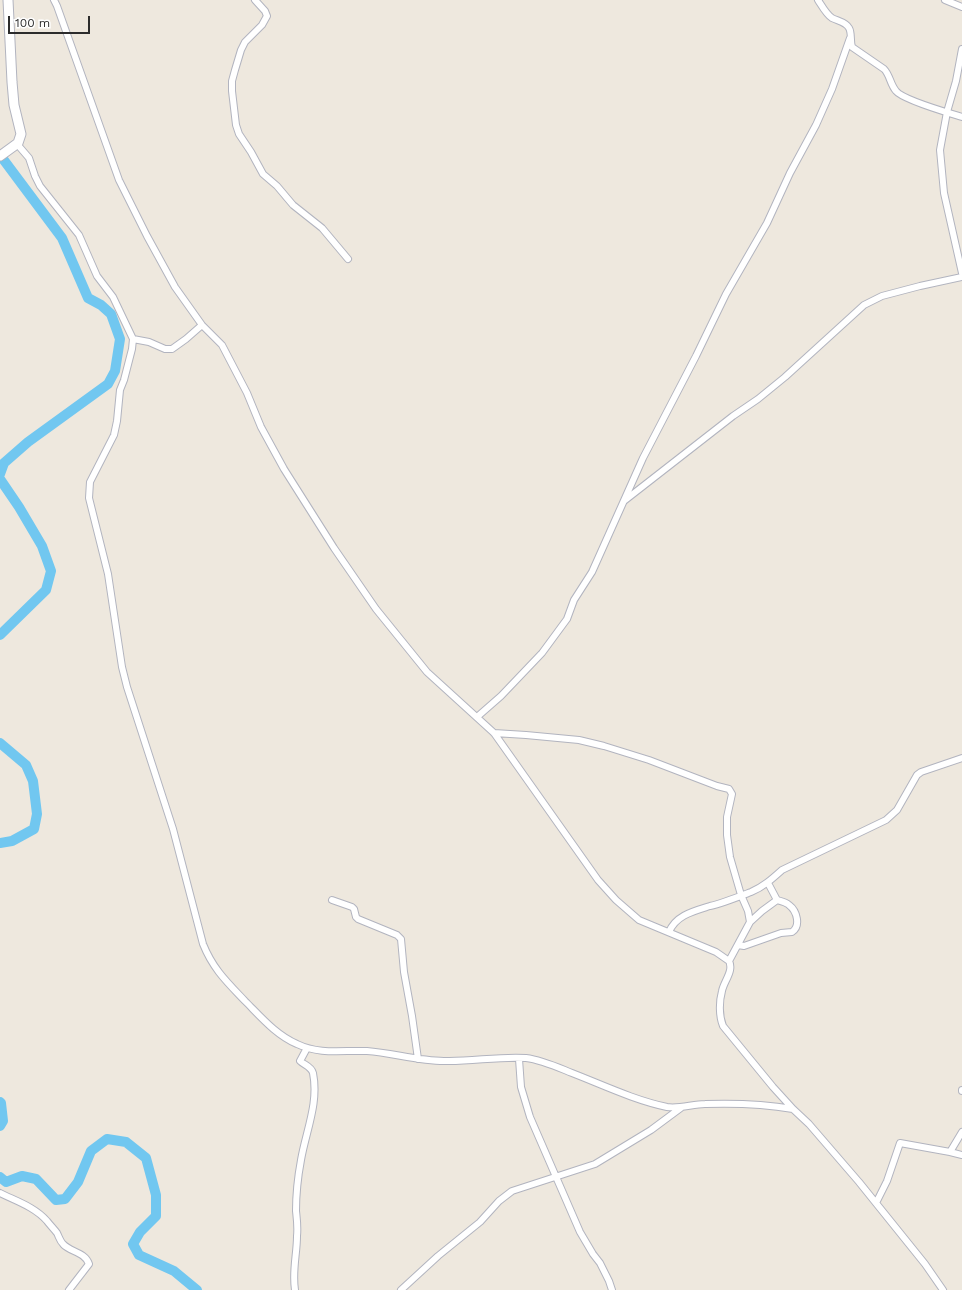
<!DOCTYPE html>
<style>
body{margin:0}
#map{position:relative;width:962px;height:1290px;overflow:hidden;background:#eee8de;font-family:"Work Sans",sans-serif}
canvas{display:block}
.scale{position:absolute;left:8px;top:16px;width:82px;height:18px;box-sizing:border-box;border:2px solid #2c2c2c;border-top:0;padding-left:5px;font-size:12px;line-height:14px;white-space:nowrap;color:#2c2c2c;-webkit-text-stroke:3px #fff;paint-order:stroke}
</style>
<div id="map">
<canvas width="962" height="1290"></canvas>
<div class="scale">100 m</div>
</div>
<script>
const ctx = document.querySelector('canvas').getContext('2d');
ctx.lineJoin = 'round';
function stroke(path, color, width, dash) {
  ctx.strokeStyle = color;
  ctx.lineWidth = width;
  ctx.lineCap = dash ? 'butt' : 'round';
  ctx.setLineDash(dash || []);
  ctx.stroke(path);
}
const river = new Path2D(`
 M0 155 62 238 88 298 101 305 111 314 120 339 115 371 108 384 28 442 4 463 0 474
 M0 479 19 507 42 546 51 571 46 590 0 635
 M0 743 26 765 33 781 37 814 34 829 12 841 0 843
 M0 1102 1 1103 3 1121 0 1126
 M0 1177 6 1182 22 1176 36 1179 56 1200 65 1199 78 1182 91 1151 107 1139 126 1142 146 1158 156 1195V1216L140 1232 133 1244 139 1255 174 1271 197 1290`);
const street = new Path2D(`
 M54 0 57 6 119 180 147 236 175 287 202 325 222 345 247 393 261 427 284 469 334 548 376 609 427 672 494 733 598 880 616 900 639 920 716 952 729 961C734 971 724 981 722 991 719 1002 719 1016 723 1026L773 1087 793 1109 809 1124 859 1182 925 1264 943 1290
 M255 0 265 11 267 16 262 25 245 42 241 50 235 70 232 81V91L236 125 239 134 251 152 263 174 277 186 293 205 322 228 348 259
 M818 0C822 6 826 14 832 18 838 21 846 22 849 28 852 33 850 41 852 47L884 69C890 75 890 84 896 91 903 100 949 113 962 117
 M945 0 962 7
 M962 49 956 81 947 112 940 150 944 193 962 273
 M17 144 29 158 35 176 40 186 79 235 97 276 113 297 133 339 132 349 124 380 120 390 117 421 114 435 90 482 89 498 108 574 122 667 127 687 173 829 203 944C213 969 227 982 245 1001 261 1017 276 1035 297 1044 320 1055 343 1050 367 1051 393 1053 418 1061 444 1061 471 1062 499 1056 526 1058 542 1060 557 1067 572 1073 603 1085 634 1100 667 1107 679 1109 693 1104 705 1104 735 1103 764 1104 793 1109
 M133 339 149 342 165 349H172L186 339 202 325
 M624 501 733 416 758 399 785 377 864 305 882 296 920 286 962 277
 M477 717 501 696 542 653 567 619 574 600 592 572 643 458 696 356 726 294 767 223 790 173 816 125 832 89 850 38
 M494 733 526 735 579 740 604 746 649 760 717 786 729 789 732 794 727 817V835L730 857 741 895 748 911 750 922 729 961
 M768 883 777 900
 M332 900 352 907 354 909 356 917 358 919 397 935 401 939 404 972 412 1016 418 1059
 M669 932C676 915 694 911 710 906 723 903 738 897 751 892 763 887 772 879 782 870L886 820 897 810 917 775 921 772 962 758
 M738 945 744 946 781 933 792 932C801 926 797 911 789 905 786 902 781 901 777 900L762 911 750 922
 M519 1059 521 1087 530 1117 580 1232 593 1254 600 1263 609 1281 612 1290
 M962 1090V1091
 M950 1152 962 1132
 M0 1193C16 1201 35 1207 47 1221 50 1225 54 1229 57 1233 59 1237 60 1241 63 1244 70 1252 85 1252 89 1264L69 1290
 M876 1203 887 1181 900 1143 950 1152 962 1155
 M295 1290C292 1271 297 1254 297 1236 298 1227 297 1220 296 1211 296 1194 298 1176 301 1160 306 1131 319 1103 313 1073 311 1066 304 1065 300 1061L307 1048
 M401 1290 438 1256 480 1222 499 1201 512 1191 595 1164 651 1130 682 1107`);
const secondary = new Path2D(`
 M0 156 18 143 21 134 14 105 12 82 8 0`);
stroke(river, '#71c7f0', 10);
stroke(street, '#b2b4bf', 8);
stroke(secondary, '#b2b4bf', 11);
stroke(street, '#fff', 6);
stroke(secondary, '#fff', 9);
</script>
